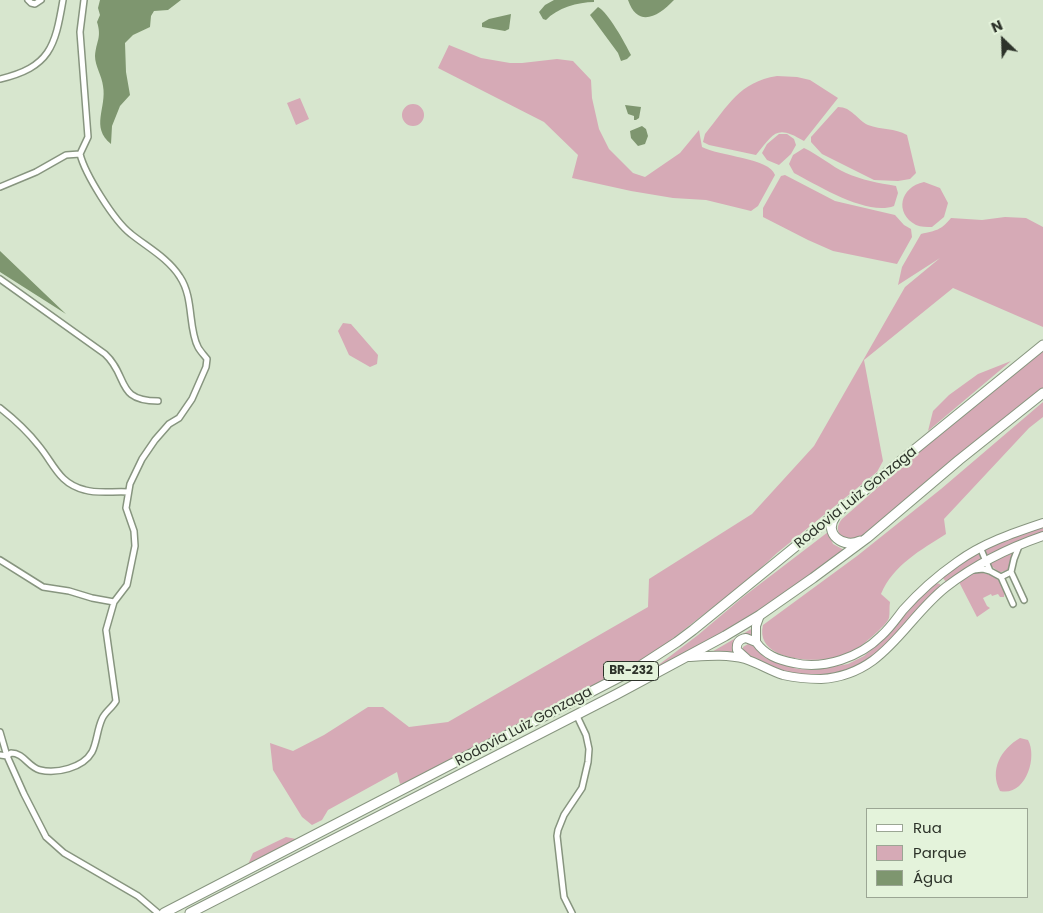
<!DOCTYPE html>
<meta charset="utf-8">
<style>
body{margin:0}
#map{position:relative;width:1043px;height:913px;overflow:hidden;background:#d7e6ce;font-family:Poppins,sans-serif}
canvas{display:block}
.legend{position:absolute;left:866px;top:808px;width:162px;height:90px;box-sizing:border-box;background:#e4f3db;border:1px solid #9ba694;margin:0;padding:6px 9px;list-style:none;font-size:15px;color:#2d332a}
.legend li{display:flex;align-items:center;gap:10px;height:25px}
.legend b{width:25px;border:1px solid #9ba694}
.north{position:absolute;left:978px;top:15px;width:50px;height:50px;-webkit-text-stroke:4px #e4f3db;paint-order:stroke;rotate:336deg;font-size:14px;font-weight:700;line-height:20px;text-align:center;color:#2d332a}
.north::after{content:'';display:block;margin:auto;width:18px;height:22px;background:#2d332a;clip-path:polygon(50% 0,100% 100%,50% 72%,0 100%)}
</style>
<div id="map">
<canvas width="1043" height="913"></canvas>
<ul class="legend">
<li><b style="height:6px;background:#fff"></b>Rua</li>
<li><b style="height:14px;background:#d6aab6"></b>Parque</li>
<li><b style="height:14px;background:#7e966f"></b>Água</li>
</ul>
<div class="north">N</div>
</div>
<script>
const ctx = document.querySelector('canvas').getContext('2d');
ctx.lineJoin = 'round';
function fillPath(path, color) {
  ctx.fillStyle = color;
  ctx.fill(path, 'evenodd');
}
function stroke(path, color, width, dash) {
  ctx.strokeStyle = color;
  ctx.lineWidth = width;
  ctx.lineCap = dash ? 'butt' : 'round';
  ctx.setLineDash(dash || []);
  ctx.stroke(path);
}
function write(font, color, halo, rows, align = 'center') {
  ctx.font = font + ' Poppins,sans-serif';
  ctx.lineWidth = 4.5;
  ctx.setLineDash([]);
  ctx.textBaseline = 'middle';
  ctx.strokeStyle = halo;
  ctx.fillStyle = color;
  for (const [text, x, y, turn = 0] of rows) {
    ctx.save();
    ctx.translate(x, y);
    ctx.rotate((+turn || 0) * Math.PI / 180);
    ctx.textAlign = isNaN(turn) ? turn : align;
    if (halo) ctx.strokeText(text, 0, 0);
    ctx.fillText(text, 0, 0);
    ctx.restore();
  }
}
const green = new Path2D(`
 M449 45 481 58 510 63H522L557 59 573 61 591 80 592 98 599 129 609 149 633 173 645 177 680 153 699 130 702 147C718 156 770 158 775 175L758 206 751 211 706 200 673 198 631 191 572 178 578 155 544 122 438 68Z
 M777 76 797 77 810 80 838 98 804 141C776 124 774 133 756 155L709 145 703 142 705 134C728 106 739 82 777 76Z
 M300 98 309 119 296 125 287 103Z
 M402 115a11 11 0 1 1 22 0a11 11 0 1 1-22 0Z
 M838 107C852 107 857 120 868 125 881 130 895 128 907 135L916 173 910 179 898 181 874 180 822 154 811 142V137Z
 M779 134H787L794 139 796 145 791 154 779 165 767 160 762 153 767 144Z
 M804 148C819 155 831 166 846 173 862 180 878 183 896 186L898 193 894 206C867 216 819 186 794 173L789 164 793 155Z
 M785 175 835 201 895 215 904 225 911 229 912 237 897 264 833 251 808 240 763 217V208L781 176Z
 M924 182 940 188 948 203 944 217 932 227C927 227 921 227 916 225 894 213 900 187 924 182Z
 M1005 217 1026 218 1043 227V327L953 288 864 360 883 461 877 472 777 553 748 580 654 653 419 778 400 784 397 772 328 810 322 820 312 825 302 817 273 770 270 743 293 751 324 735 368 707H383L409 727 448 722 648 607 649 579 752 514 814 446 905 287 940 258 898 285 902 267 921 234C937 230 940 231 951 218L982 220Z
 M343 323 351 324 378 355 377 364 370 367 349 355 338 331Z
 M1043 345V394L861 539 850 543C840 536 833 530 842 519L993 386Z
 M1011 361 928 431 933 411 949 395 978 374Z
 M1043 402V417L1029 428 944 519 946 534C921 550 893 565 881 594L890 602C889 607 890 613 889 618 887 623 880 629 876 633 866 642 855 652 842 656 819 664 754 662 763 625L857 556 941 489Z
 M1043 525V533L986 557 983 551 1009 538Z
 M828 532 833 544 846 551 759 613 640 679 698 635 743 597Z
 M979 551 983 559 947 583 942 577Z
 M1012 552 1014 554C1011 563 1011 572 999 572L990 565 991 562Z
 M978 572C992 574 1007 580 1004 597H1000L998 594 992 596 991 594 983 598 987 606 990 608 977 617 959 582 969 575Z
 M936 583 940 584 941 588 894 641 860 667 821 679 782 673 743 654V647L748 644 754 645 764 657 778 663 798 669 815 670 848 664 864 656 877 645 914 604Z
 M753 628 754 639 736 641 743 659 710 653Z
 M1020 738 1028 740C1038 758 1025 797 1000 791 989 770 1001 749 1020 738Z
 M286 837 301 840 246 869 253 853Z`);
const water = new Path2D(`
 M100 0H181L168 10 154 11 151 16 150 27 133 35 125 43 126 72 130 95 120 106 112 126 111 144C90 127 107 108 103 86 102 76 95 66 95 56 96 41 102 38 97 22L100 15 98 8Z
 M554 0H594V2C578 2 557 8 546 20L543 19 539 12 545 5Z
 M628 0H674C659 16 638 29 628 0Z
 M598 7C608 12 625 43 631 55L627 59 621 61 618 53 590 15Z
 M511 14 509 29 505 31 482 27V23L489 19Z
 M625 105 641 107 639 118 636 120H634V116L628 114Z
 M642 126 646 129 648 136 645 144 638 146 631 138 630 131Z
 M0 251 66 314 0 272Z`);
const street = new Path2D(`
 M28 0 31 3 35 4 41 0
 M0 79C50 67 55 47 63 0
 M80 154 88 137 80 32 84 0
 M0 187 36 172 66 155 80 154C85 174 114 221 131 234 147 247 168 258 180 277 194 298 188 328 198 347 200 351 204 355 207 359L206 367 192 399 179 418 169 424 155 440 142 459 130 484 126 508 134 531 135 546 127 585 114 602 106 630 116 701C112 708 105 712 102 719 97 730 97 742 92 752 83 768 56 774 40 770 28 767 24 753 11 753L7 756 24 794 46 837 64 853 138 896 158 913
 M0 279 105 354C129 376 115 401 158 401
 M0 408C14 419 28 432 39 446 54 464 59 484 85 490 98 494 114 491 128 492
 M980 547 990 571 1001 577 1011 572 1014 559 1019 546
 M0 560 43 587 69 591 92 598 114 602
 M974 570 983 569 990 571
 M1011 572 1024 600
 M1001 577 1013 604
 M0 732 7 756 0 755
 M572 913 564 897 563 889 557 836 558 830 564 815 582 788 588 762 589 749 586 735 576 714`);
const secondary = new Path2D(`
 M760 615 756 626V642C765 655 778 660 794 663 824 670 860 657 881 636 890 628 896 619 903 610 919 592 937 576 957 562 983 543 1013 533 1043 523
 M688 657C706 656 727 654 745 659 758 663 770 671 783 675 796 678 809 679 821 679 885 675 903 621 946 587 976 564 1008 548 1043 536
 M747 659 737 650C736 643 739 639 746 638L756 642`);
const highway = new Path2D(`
 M835 517C823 534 844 549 860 541
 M164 913 637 668 677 642 693 630 1043 345
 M190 913 617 694 725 636 760 615 813 578 867 538 959 460 1043 393`);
const shields = [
 [631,671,55]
];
const shieldNames = [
 ["BR-232",631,671]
];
const streetNames = [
 ["Rodovia Luiz Gonzaga",856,498,-39],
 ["Rodovia Luiz Gonzaga",524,727,-28]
];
fillPath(green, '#d6aab6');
fillPath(water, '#7e966f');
stroke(street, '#87957f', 8);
stroke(secondary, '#87957f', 10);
stroke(highway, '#87957f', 11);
stroke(street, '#fff', 5);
stroke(secondary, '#fff', 8);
stroke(highway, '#fff', 9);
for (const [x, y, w] of shields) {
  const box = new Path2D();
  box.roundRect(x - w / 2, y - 9.5, w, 19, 4);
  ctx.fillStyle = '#e4f3db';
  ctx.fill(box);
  stroke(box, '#2d332a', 1);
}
write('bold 12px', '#2d332a', null, shieldNames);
write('14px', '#2d332a', '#e4f3db', streetNames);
</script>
